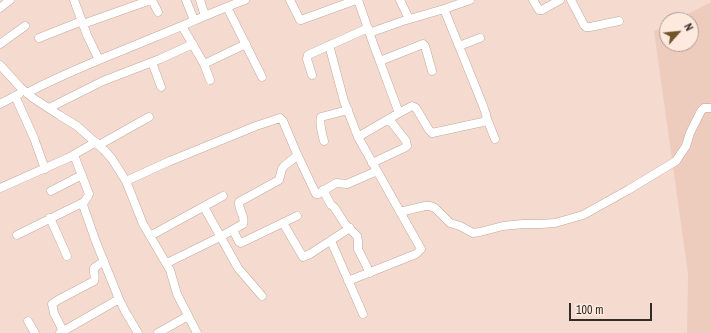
<!DOCTYPE html>
<style>
body{margin:0}
#map{position:relative;width:711px;height:333px;overflow:hidden;background:#f5dbcf;font-family:"Archivo Narrow",sans-serif}
canvas{display:block}
.north{position:absolute;left:659px;top:12px;width:40px;height:40px;box-sizing:border-box;background:#fee9df;border:1px solid #ad9d95;border-radius:50%;rotate:63deg;font-size:11px;font-weight:700;line-height:16px;text-align:center;color:#342a26}
.north::after{content:'';display:block;margin:auto;width:14px;height:18px;background:#6f5527;clip-path:polygon(50% 0,100% 100%,50% 72%,0 100%)}
.scale{position:absolute;left:569px;top:303px;width:83px;height:18px;box-sizing:border-box;border:2px solid #342a26;border-top:0;padding-left:5px;font-size:12px;line-height:14px;white-space:nowrap;color:#342a26;-webkit-text-stroke:3px #fee9df;paint-order:stroke}
</style>
<div id="map">
<canvas width="711" height="333"></canvas>
<div class="north">N</div>
<div class="scale">100 m</div>
</div>
<script>
const ctx = document.querySelector('canvas').getContext('2d');
ctx.lineJoin = 'round';
function fillPath(path, color) {
  ctx.fillStyle = color;
  ctx.fill(path, 'evenodd');
}
function stroke(path, color, width, dash) {
  ctx.strokeStyle = color;
  ctx.lineWidth = width;
  ctx.lineCap = dash ? 'butt' : 'round';
  ctx.setLineDash(dash || []);
  ctx.stroke(path);
}
const built = new Path2D(`
 M711 2V333H687L688 274 654 31 667 25V44H691V20H676Z`);
const minor = new Path2D(`
 M74 0 87 35 99 60
 M186 0 194 20
 M200 0 205 16
 M290 0 300 20H301L356 0
 M358 0 373 43 399 113
 M400 0 409 19
 M533 0 539 10H542L560 0
 M571 0 584 25 586 27H590L619 21
 M227 7 262 77
 M0 8 10 0
 M83 24 148 1 153 2 158 12
 M182 26 204 64 210 80
 M369 33 403 21 444 9 470 0
 M39 38 82 21
 M0 44 25 26
 M329 45 344 101 358 137 421 249 416 254 348 281
 M459 46 480 38
 M380 61 423 44 425 46 432 71
 M152 62 161 87
 M204 64 246 44
 M0 65 21 88 33 98 59 115 77 126 105 151 112 159 126 181 143 224 170 270 177 294 197 333
 M312 75 307 59 308 55 368 28
 M27 93C68 71 112 55 155 37 185 25 215 11 245 0
 M15 96 34 138 45 169
 M0 104 19 94
 M49 108 103 81 160 59 193 44
 M487 119 495 139
 M358 137 399 113 412 106 416 108 429 130 432 133 483 122 487 119 486 114 482 103 444 9
 M324 141C322 134 319 124 321 117L348 110
 M99 145 149 117
 M74 155 89 194C88 198 84 200 83 205L96 242 119 299 125 311 138 333
 M372 163 404 148 407 146 406 141 389 119
 M126 181 170 161 256 126 280 118 283 121 297 154 316 194H318L336 183 347 184 377 171
 M0 188 68 158 96 142
 M323 190 331 205 334 207 345 224 357 236 358 241V249L370 273
 M51 191 82 175
 M204 207 238 268 262 296
 M400 212 425 206H430L435 208 450 223 460 226 473 233 480 232 503 226 523 224H541L555 223 583 215 628 190 676 161 686 146 690 133 701 111 704 108H711
 M50 218 67 256
 M283 223 303 257 310 254 350 228
 M233 230 239 242 241 243 297 216
 M17 235 84 202
 M150 236 223 196
 M331 241 363 314
 M167 263 220 237 243 224C246 216 238 210 239 202L279 180 282 169 284 166 297 156
 M28 321 35 333
 M63 331 54 313 52 304 58 300 94 281C96 276 93 272 94 268L104 261
 M60 333 119 299
 M158 333 188 316`);
fillPath(built, '#eeccbd');
stroke(minor, '#c2a99e', 9);
stroke(minor, '#fff', 8);
</script>
